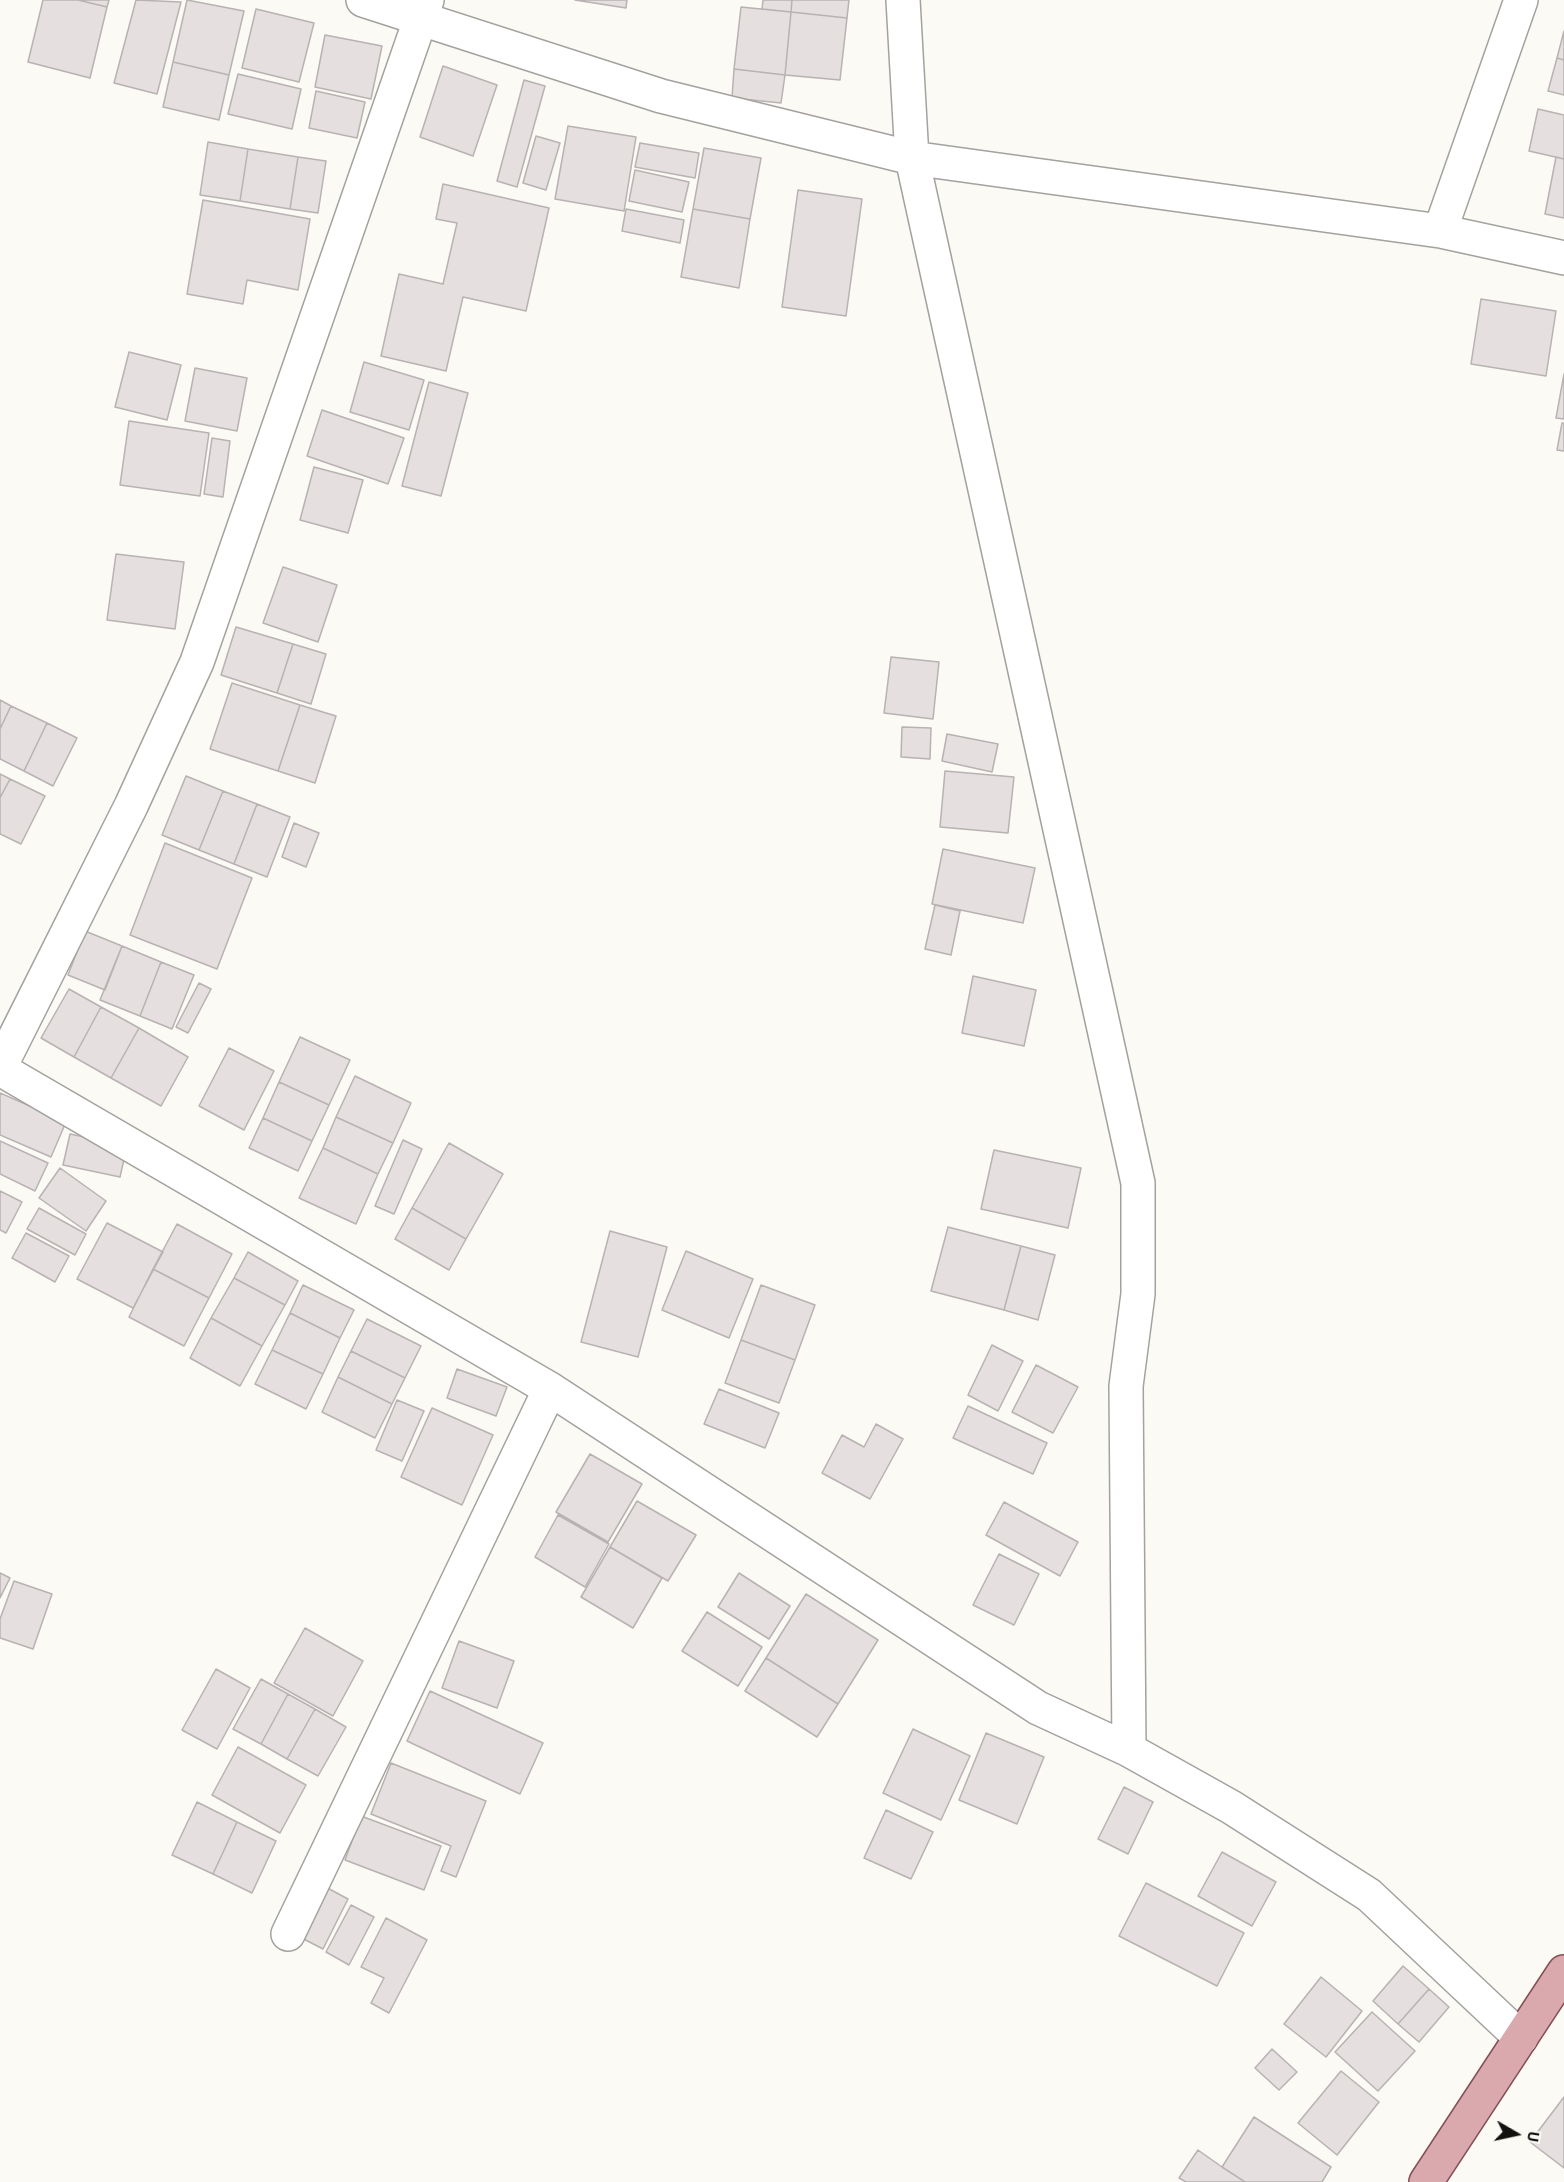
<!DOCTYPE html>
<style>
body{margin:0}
#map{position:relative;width:1564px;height:2182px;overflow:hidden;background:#fbfaf5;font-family:"Titillium Web",sans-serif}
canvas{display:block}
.north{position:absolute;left:1486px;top:2104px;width:60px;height:60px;-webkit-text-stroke:4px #fbfaf5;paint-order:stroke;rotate:99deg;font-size:16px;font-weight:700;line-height:24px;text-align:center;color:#121110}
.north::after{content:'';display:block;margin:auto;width:21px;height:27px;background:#121110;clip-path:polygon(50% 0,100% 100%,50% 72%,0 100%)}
</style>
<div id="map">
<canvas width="1564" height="2182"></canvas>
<div class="north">U</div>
</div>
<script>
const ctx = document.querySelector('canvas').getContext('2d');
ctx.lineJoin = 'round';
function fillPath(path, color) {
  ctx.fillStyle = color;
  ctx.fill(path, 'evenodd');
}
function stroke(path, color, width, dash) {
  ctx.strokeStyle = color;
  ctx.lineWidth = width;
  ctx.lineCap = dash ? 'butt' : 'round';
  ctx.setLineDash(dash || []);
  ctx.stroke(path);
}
const building = new Path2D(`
 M43 0H78L107 7 90 78 28 62Z
 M78 0H109L107 7Z
 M136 0 181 2 157 94 114 83Z
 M187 0 244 11 229 75 173 62Z
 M575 0H627L626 8Z
 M763 0H792L791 12 762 9Z
 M792 0H849L847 18 791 12Z
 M741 7 791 12 785 75 734 69Z
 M256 9 314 23 299 82 242 68Z
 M791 12 847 18 840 80 785 75Z
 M1564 31V60L1557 58Z
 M325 35 382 46 371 99 315 87Z
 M1557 58 1564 60V95L1548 91Z
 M173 62 229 75 219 120 163 107Z
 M443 66 497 85 473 156 420 137Z
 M734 69 785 75 781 103 732 98Z
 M238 74 301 89 292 129 228 114Z
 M524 80 545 86 517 187 497 181Z
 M316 91 365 102 357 138 309 128Z
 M1538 109 1564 115V159L1529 151Z
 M568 126 636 137 624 211 555 199Z
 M536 136 560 143 546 190 523 183Z
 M208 142 248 149 240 201 200 195Z
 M640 143 699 153 695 178 635 167Z
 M704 148 761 158 750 219 693 209Z
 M248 149 298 157 290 209 240 201Z
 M298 157 326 161 318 213 290 209Z
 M1556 157 1564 159V218L1545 214Z
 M635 170 689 182 682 212 629 201Z
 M443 184 549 208 526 311 463 297 446 371 381 356 399 274 443 284 457 223 436 219Z
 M798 190 862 199 846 316 782 307Z
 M203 200 310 219 298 290 247 280 243 304 187 294Z
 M626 209 684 220 680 243 622 231Z
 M693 209 750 219 739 288 681 277Z
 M1481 299 1556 311 1546 376 1471 364Z
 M129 352 181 365 167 420 115 407Z
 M364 362 424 380 409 430 350 412Z
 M195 368 247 378 237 431 185 421Z
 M1564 374V419L1556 418Z
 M429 382 468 393 441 496 402 486Z
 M322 410 404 438 388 484 307 456Z
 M129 421 209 433 200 496 120 485Z
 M1562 423H1564V451L1557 450Z
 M212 438 230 441 223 497 204 494Z
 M314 467 363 480 348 533 300 520Z
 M116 554 184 562 175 629 107 620Z
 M283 567 337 585 318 642 263 623Z
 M236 627 293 644 277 693 221 675Z
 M293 644 326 654 311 704 277 693Z
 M891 657 939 662 933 719 884 713Z
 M232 683 300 705 278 771 210 749Z
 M0 700 11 706 0 729Z
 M300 705 336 716 315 783 278 771Z
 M11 706 47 723 24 771 0 759V729Z
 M47 723 77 738 53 786 24 771Z
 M902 727 931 728 930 759 901 757Z
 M947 734 998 744 992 772 942 761Z
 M945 771 1014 777 1008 833 940 827Z
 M0 774 10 779 0 798Z
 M186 776 223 791 199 850 162 835Z
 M10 779 45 796 21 844 0 834V798Z
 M223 791 257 804 234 864 199 850Z
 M257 804 290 817 267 877 234 864Z
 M294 823 319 833 306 867 282 857Z
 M165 843 252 878 217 969 130 935Z
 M943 849 1035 868 1023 923 932 904Z
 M935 905 960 911 951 955 925 949Z
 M85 931 122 946 105 990 68 975Z
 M122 946 161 962 140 1016 100 1000Z
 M161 962 194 975 172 1029 140 1016Z
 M973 976 1036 990 1024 1046 962 1033Z
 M199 983 211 989 188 1033 176 1027Z
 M69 989 101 1007 74 1057 41 1038Z
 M101 1007 139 1028 111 1078 74 1057Z
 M139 1028 188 1057 161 1106 111 1078Z
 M300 1037 350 1060 329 1105 279 1082Z
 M229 1048 274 1071 244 1130 199 1106Z
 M355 1076 411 1103 393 1143 336 1117Z
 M279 1082 329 1105 312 1141 263 1118Z
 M0 1093 66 1122 51 1157 0 1135Z
 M336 1117 393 1143 378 1174 323 1148Z
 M263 1118 312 1141 298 1171 249 1148Z
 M70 1134 127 1146 120 1177 63 1165Z
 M403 1140 422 1149 394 1214 375 1206Z
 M0 1141 48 1163 35 1191 0 1174Z
 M449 1143 503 1174 466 1239 412 1208Z
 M323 1148 378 1174 356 1224 299 1198Z
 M994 1150 1081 1168 1068 1228 981 1209Z
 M60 1168 106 1201 86 1231 39 1198Z
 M0 1191 22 1202 6 1233 0 1230Z
 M39 1208 86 1234 75 1255 27 1229Z
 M412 1208 466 1239 449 1270 395 1239Z
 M107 1223 163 1252 133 1308 77 1279Z
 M177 1224 232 1254 209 1298 153 1269Z
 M948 1227 1021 1246 1004 1310 931 1291Z
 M610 1231 667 1247 638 1357 581 1342Z
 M26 1233 69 1256 55 1282 12 1258Z
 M1021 1246 1055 1255 1038 1320 1004 1310Z
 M686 1251 753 1279 729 1338 662 1310Z
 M248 1252 298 1281 285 1305 234 1278Z
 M153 1269 209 1298 184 1346 129 1317Z
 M234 1278 285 1305 262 1346 211 1318Z
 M303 1285 354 1310 340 1338 290 1313Z
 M761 1285 815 1305 795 1360 741 1340Z
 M290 1313 340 1338 323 1374 272 1350Z
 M211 1318 262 1346 240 1386 190 1358Z
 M367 1319 421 1346 405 1378 351 1351Z
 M741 1340 795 1360 779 1403 725 1383Z
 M992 1345 1023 1361 998 1411 968 1395Z
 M272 1350 323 1374 306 1409 255 1384Z
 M351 1351 405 1378 392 1404 338 1377Z
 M1036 1365 1078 1387 1053 1433 1012 1412Z
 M457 1369 507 1387 496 1416 447 1398Z
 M338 1377 392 1404 375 1438 322 1412Z
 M719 1389 779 1413 765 1448 704 1424Z
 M397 1400 424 1411 402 1461 376 1450Z
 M968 1406 1047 1443 1033 1474 953 1438Z
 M432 1408 493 1435 462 1505 401 1477Z
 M876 1424 903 1439 870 1499 822 1473 842 1435 864 1447Z
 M590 1454 642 1484 608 1542 556 1512Z
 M637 1501 696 1535 668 1581 610 1547Z
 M1004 1502 1078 1542 1060 1576 986 1535Z
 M558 1515 609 1544 585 1587 535 1557Z
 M610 1547 662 1578 633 1628 581 1597Z
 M999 1554 1039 1574 1014 1625 973 1605Z
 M0 1573 10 1578 0 1598Z
 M739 1573 790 1606 769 1639 718 1607Z
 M14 1581 52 1594 33 1649 0 1638V1619Z
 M806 1594 878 1640 838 1704 766 1658Z
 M707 1612 762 1647 738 1686 682 1651Z
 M305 1628 363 1661 333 1716 274 1683Z
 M459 1641 514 1661 497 1708 442 1688Z
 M766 1658 838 1704 817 1737 745 1691Z
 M216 1669 250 1688 217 1749 182 1730Z
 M261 1679 288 1694 261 1744 233 1729Z
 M430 1691 543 1743 520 1794 407 1741Z
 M288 1694 315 1709 287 1759 261 1744Z
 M315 1709 346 1727 318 1776 287 1759Z
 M913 1729 970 1756 941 1820 883 1793Z
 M986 1733 1044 1757 1017 1824 959 1800Z
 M238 1747 306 1785 280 1833 212 1795Z
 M391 1763 486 1801 456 1877 441 1871 451 1846 371 1814Z
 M1124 1787 1153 1802 1128 1854 1098 1839Z
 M197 1802 237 1822 213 1874 172 1855Z
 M886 1810 933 1832 911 1879 864 1858Z
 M361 1816 441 1846 424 1890 345 1860Z
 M237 1822 276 1841 252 1893 213 1874Z
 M1222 1852 1276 1882 1252 1926 1198 1896Z
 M1146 1883 1244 1933 1217 1986 1119 1936Z
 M320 1884 348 1899 323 1949 294 1934Z
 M351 1905 374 1917 349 1965 326 1952Z
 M386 1918 427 1940 389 2013 371 2003 384 1978 361 1967Z
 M1403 1966 1429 1989 1398 2024 1373 2001Z
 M1321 1977 1362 2011 1326 2057 1284 2024Z
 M1429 1989 1449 2007 1419 2042 1398 2024Z
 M1372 2012 1415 2051 1378 2091 1335 2052Z
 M1272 2049 1297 2072 1279 2090 1255 2068Z
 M1341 2071 1379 2102 1337 2155 1298 2123Z
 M1564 2097V2168L1530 2142Z
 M1254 2117 1331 2167 1322 2182H1245L1222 2167Z
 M1198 2150 1222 2167 1245 2182H1186L1179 2178Z`);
const minor = new Path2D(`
 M363 0 661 96 912 158 1440 231 1564 258
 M903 0 912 158 1138 1183V1294L1126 1386 1129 1750
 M1440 231 1521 0
 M0 1067 131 806 197 662 427 0
 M0 1069 550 1389 1038 1708 1129 1750 1231 1807 1369 1895 1521 2038
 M288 1934 550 1389`);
const major = new Path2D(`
 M1426 2182 1564 1972`);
fillPath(building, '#e5e0df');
stroke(building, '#b8b2b2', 1.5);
stroke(minor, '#a4a29e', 36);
stroke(major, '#844e54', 36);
stroke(minor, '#fff', 33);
stroke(major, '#daa9ae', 33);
</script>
